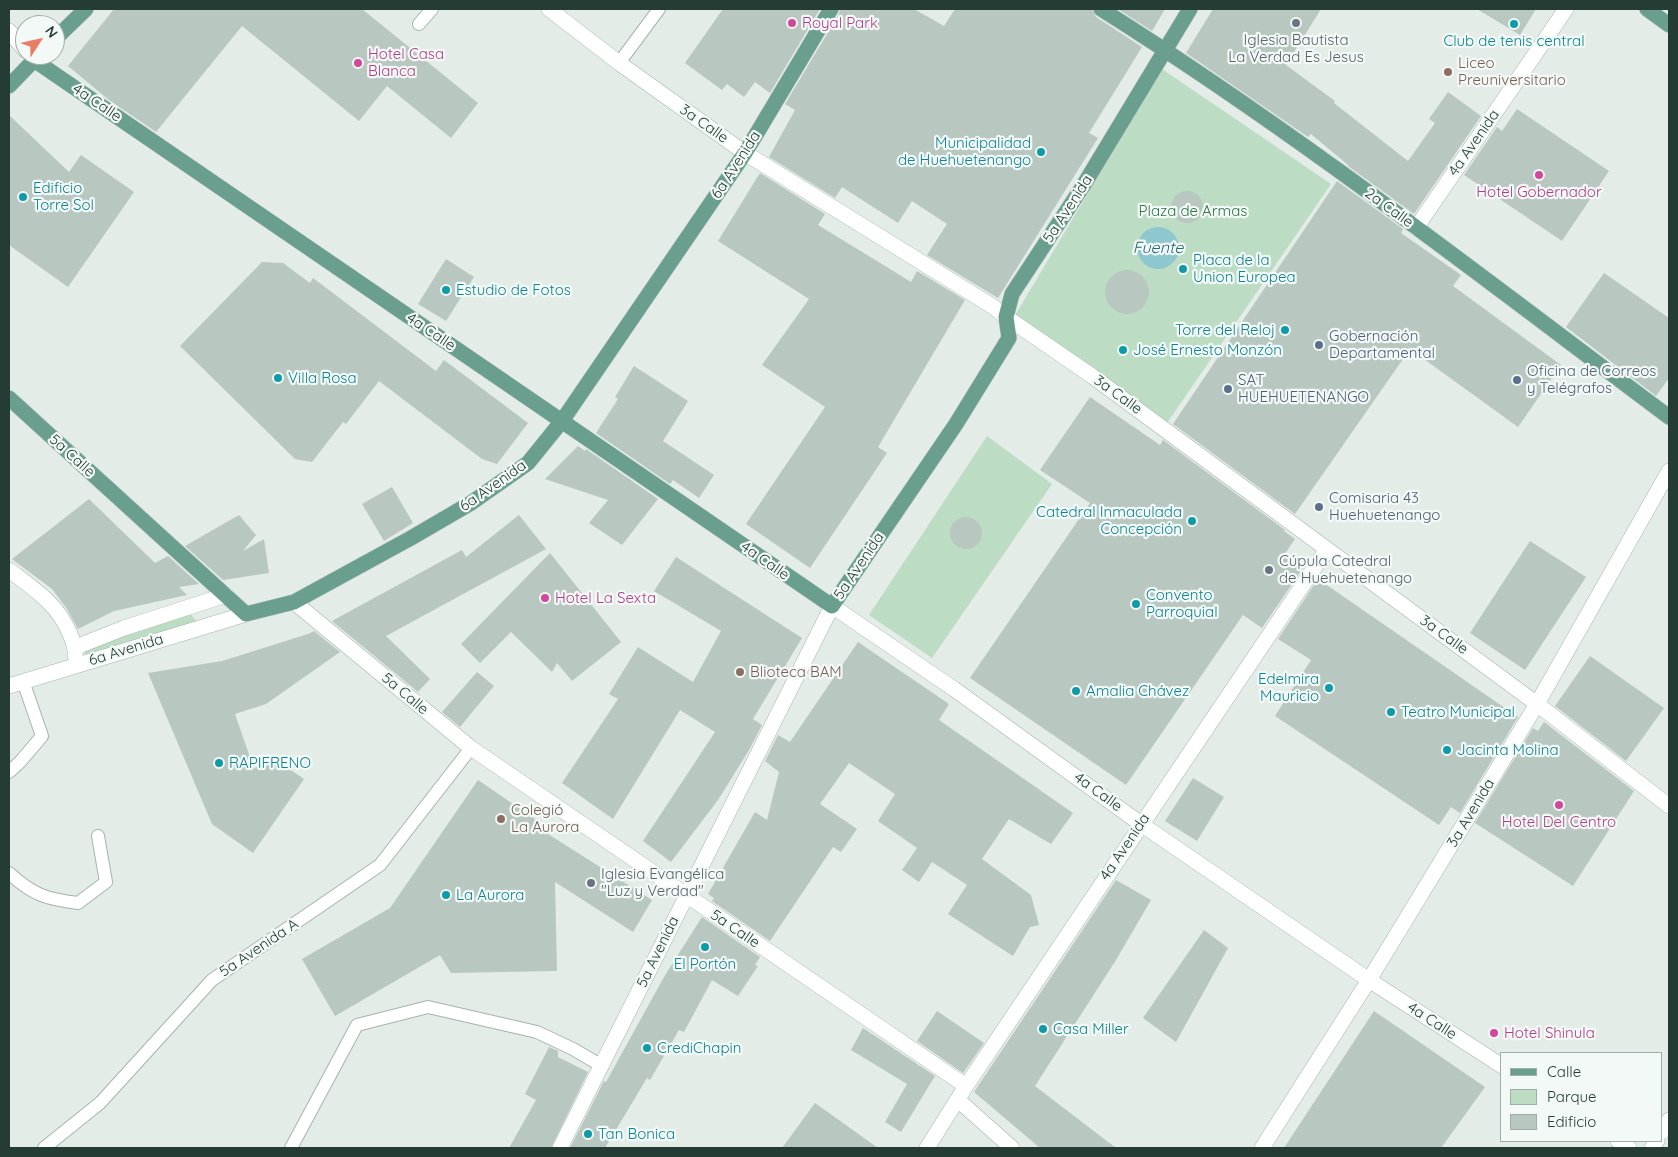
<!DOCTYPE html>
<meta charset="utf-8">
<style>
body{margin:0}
#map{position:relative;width:1678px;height:1157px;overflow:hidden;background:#e3ece7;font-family:Quicksand,sans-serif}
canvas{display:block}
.frame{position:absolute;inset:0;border:10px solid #243c34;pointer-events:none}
.legend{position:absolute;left:1500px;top:1052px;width:162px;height:90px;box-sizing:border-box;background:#f3f9f6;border:1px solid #a0ada8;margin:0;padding:6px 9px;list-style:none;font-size:15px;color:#243c34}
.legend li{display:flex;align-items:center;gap:10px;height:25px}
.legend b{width:25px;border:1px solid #a0ada8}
.north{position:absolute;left:15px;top:15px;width:50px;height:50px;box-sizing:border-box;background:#f3f9f6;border:1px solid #a0ada8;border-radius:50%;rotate:55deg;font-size:14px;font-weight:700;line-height:20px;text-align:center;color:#243c34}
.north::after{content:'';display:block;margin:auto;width:18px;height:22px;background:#ea7d63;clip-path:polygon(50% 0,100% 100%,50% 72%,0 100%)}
</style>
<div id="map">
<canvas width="1678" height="1157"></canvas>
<div class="frame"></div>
<ul class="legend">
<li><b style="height:6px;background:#6a9f8f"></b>Calle</li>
<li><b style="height:14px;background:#bddcc4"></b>Parque</li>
<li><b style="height:14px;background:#b8c7c0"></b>Edificio</li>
</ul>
<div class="north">N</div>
</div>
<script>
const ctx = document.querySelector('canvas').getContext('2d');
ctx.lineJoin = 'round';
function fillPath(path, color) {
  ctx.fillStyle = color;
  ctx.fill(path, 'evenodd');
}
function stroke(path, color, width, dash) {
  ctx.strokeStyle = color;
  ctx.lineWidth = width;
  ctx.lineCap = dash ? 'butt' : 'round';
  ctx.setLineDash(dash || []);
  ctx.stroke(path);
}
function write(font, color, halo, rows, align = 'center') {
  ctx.font = font + ' Quicksand,sans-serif';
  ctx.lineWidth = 4.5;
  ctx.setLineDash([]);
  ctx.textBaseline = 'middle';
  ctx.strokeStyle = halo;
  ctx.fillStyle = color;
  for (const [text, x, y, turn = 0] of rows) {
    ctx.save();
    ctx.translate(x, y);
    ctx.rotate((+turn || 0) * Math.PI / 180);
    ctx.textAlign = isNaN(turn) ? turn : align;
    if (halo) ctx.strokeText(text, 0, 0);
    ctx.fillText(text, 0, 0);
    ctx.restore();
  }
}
const green = new Path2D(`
 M1162 69 1331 184 1165 426 1014 317Z
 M987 436 1052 484 932 658 869 615Z
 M189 612 200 626 85 655 84 647Z`);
const water = new Path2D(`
 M1137 248a21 21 0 1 1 42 0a21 21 0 1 1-42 0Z`);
const building = new Path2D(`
 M114 9H362L478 103 451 138 387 86 359 121 242 26 156 132 109 100 68 66Z
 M723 9H820L770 93 755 82 744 97 727 84 722 90 685 63Z
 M840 9H914L944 26 955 9H1092L1096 17 1142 47 1089 133 1098 138 998 298 927 255 947 224 912 201 898 223 842 187 835 198 769 157 795 110 785 104 839 14Z
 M1118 9H1165L1152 31Z
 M1213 9H1321L1286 65 1335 101 1334 103 1408 161 1435 123 1429 119 1448 92 1481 116 1414 214 1348 166V165L1311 134 1308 137 1186 53Z
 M1477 9H1536L1520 35Z
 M1517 109 1609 171 1562 241 1464 175 1497 127 1502 131Z
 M9 115 69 172 81 155 134 192 68 287 9 245Z
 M760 173 825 214 818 225 877 261 911 282 917 271 965 300 878 447 887 453 810 568 746 524 825 407 762 365 809 299 718 241Z
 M1337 181 1403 229 1401 233 1461 275 1453 286 1561 365 1518 427 1410 349 1295 514 1173 424Z
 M1171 207a16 16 0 1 1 32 0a16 16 0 1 1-32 0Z
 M446 259 474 277 446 321 418 304Z
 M262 262 283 263 310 283 313 278 436 371 444 360 528 423 497 464 482 459 379 381 346 424 343 422 312 462 295 459 180 346Z
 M1105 292a22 22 0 1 1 44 0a22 22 0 1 1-44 0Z
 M1604 273 1669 318V378L1656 396 1566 327Z
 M634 366 688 401 663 441 714 475 699 498 673 480 670 484 596 433 618 399 615 397Z
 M1090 397 1160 445 1163 440 1285 530 1284 531 1295 539 1284 555 1303 568 1262 628 1243 615 1126 785 970 678 1090 503 1040 470Z
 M578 446 585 451 586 449 658 499 622 545 589 523 608 500 545 479Z
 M392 487 413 523 384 541 362 504Z
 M89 499 155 563 168 556 199 584 179 587 187 595 114 611 78 629 67 609 52 589 12 559Z
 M239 515 256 535 243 551 264 539 269 573 223 580 185 546Z
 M519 515 546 549 386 636 430 679 418 692 332 621 462 550 466 557Z
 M950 533a16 16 0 1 1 32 0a16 16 0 1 1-32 0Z
 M1530 541 1586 577 1525 670 1470 633Z
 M550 553 621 642 572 681 557 663 552 672 511 632 480 663 461 644Z
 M676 557 802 638 753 719 762 725 749 750 718 800 671 862 643 841 715 732 680 710 613 819 562 783 618 699 609 694 638 647 693 682 721 631 654 591Z
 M1318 579 1518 717 1460 813 1451 807 1439 825 1275 716 1311 660 1278 639Z
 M314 631 340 652 266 704 235 714 254 769 270 756 304 779 253 853 212 824 148 673 222 661 308 634Z
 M858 642 949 704 939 720 1073 813 1051 844 1009 819 982 859 1031 895 1039 925 1030 927 1013 956 948 914 967 885 932 862 919 882 902 870 917 848 878 821 895 794 849 763 820 804 857 829 841 852 833 847 770 941 712 901 714 898 708 894 755 812 767 820 779 772 765 761 778 735 790 742Z
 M1590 656 1664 708 1626 761 1555 706Z
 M477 672 494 686 460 727 442 712Z
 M1544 722 1634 791 1573 886 1475 823 1533 728 1538 731Z
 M1193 778 1224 797 1197 841 1165 821Z
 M478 780 551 830 548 834 652 900 633 932 555 882 557 971 451 973 440 955 335 1016 302 959 390 908Z
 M1116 880 1151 900 1116 960 1035 1086 1116 1148H1040L974 1092Z
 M702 917 760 957 755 965 758 966 738 996 712 980 684 1032 679 1030 650 1080 647 1078 605 1148H570L604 1081 606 1082 664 977Z
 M1204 930 1228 948 1176 1042 1143 1018Z
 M937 1011 984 1043 963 1073 917 1041Z
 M1374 1011 1485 1087 1441 1148H1284Z
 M863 1028 935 1076 901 1132 885 1122 907 1084 851 1050Z
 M549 1047 558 1051V1057L588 1072 551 1148H509L536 1100 525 1094Z
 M815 1103 878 1148H782Z`);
const lane = new Path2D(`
 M419 24 432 9
 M619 63 659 9
 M9 772 20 762 42 736 23 681
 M9 873C33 895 46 899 78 903L106 882 98 836
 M44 1148 100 1103 212 980 380 865 471 748
 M291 1148 357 1025 428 1007 537 1032 573 1049 602 1066`);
const street = new Path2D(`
 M1416 228 1566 9
 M1006 317 1092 376 1537 704 1669 806
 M9 570C34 589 58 604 70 634 73 642 76 647 75 656
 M294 602 471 748 966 1086
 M76 647 124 628 226 595
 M9 686 246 614
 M958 1100 1012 1148
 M1662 1132 1669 1120
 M1618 1141 1629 1148
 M560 1148 832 606 954 689 1141 824 1369 980 1502 1066
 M927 1148 966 1086 1327 549
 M1262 1148 1369 980 1537 704 1669 471
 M1652 1148 1657 1141`);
const secondary = new Path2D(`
 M549 9 619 63 745 153 992 306 1006 317
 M9 31 25 50`);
const primary = new Path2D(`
 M1101 9C1298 133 1483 278 1669 417
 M1647 9 1669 25
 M55 39 86 9
 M34 60 832 606 956 424 1009 338 1006 317 1012 294 1083 186 1190 9
 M9 86 39 55
 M9 398 246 614 294 602 411 538 471 503 528 463 562 421 745 153 831 9`);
const markers = [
 [792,23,5,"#d1479c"],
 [1296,23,5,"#6b7280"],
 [1514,24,5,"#0f9aa8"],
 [358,63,5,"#d1479c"],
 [1448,72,5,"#8d6e63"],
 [1041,152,5,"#0f9aa8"],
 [1539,175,5,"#d1479c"],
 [23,197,5,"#0f9aa8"],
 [1183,269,5,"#0f9aa8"],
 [446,290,5,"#0f9aa8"],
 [1285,330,5,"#0f9aa8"],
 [1319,345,5,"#5c6f8a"],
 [1123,350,5,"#0f9aa8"],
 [278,378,5,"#0f9aa8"],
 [1517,380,5,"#5c6f8a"],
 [1228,389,5,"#5c6f8a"],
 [1319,507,5,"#5c6f8a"],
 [1192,521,5,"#0f9aa8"],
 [1269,570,5,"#6b7280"],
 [545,598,5,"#d1479c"],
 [1136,604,5,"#0f9aa8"],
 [740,672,5,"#8d6e63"],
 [1329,688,5,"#0f9aa8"],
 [1076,691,5,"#0f9aa8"],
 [1391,712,5,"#0f9aa8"],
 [1447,750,5,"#0f9aa8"],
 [219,763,5,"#0f9aa8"],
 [1559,805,5,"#d1479c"],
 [501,819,5,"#8d6e63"],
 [591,883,5,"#6b7280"],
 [446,895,5,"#0f9aa8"],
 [705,947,5,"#0f9aa8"],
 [1043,1029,5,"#0f9aa8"],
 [1494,1033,5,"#d1479c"],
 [647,1048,5,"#0f9aa8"],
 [588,1134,5,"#0f9aa8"]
];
const hotelNames = [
 ["Royal Park",802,23],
 ["Hotel Casa",368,54],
 ["Blanca",368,71],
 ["Hotel Gobernador",1539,192,"center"],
 ["Hotel La Sexta",555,598],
 ["Hotel Del Centro",1559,822,"center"],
 ["Hotel Shinula",1504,1033]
];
const worshipNames = [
 ["Iglesia Bautista",1296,40,"center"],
 ["La Verdad Es Jesus",1296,57,"center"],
 ["Cúpula Catedral",1279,561],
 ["de Huehuetenango",1279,578],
 ["Iglesia Evangélica",601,874],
 ["\"Luz y Verdad\"",601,891]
];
const cultureNames = [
 ["Club de tenis central",1514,41,"center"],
 ["Municipalidad",1031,143,"right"],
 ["de Huehuetenango",1031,160,"right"],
 ["Edificio",33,188],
 ["Torre Sol",33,205],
 ["Placa de la",1193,260],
 ["Union Europea",1193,277],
 ["Estudio de Fotos",456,290],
 ["Torre del Reloj",1275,330,"right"],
 ["José Ernesto Monzón",1133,350],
 ["Villa Rosa",288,378],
 ["Catedral Inmaculada",1182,512,"right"],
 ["Concepción",1182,529,"right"],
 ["Convento",1146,595],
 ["Parroquial",1146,612],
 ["Edelmira",1319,679,"right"],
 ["Mauricio",1319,696,"right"],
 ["Amalia Chávez",1086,691],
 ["Teatro Municipal",1401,712],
 ["Jacinta Molina",1457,750],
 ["RAPIFRENO",229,763],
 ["La Aurora",456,895],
 ["El Portón",705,964,"center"],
 ["Casa Miller",1053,1029],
 ["CrediChapin",657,1048],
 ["Tan Bonica",598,1134]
];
const educationNames = [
 ["Liceo",1458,63],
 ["Preuniversitario",1458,80],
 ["Blioteca BAM",750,672],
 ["Colegió",511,810],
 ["La Aurora",511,827]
];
const streetNames = [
 ["4a Calle",97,103,34],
 ["3a Calle",704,124,35],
 ["4a Avenida",1474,143,-55],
 ["6a Avenida",736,165,-57],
 ["2a Calle",1389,208,36],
 ["5a Avenida",1068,209,-57],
 ["4a Calle",431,332,34],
 ["3a Calle",1118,395,36],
 ["5a Calle",72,456,42],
 ["6a Avenida",493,486,-35],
 ["4a Calle",765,561,35],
 ["5a Avenida",859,566,-56],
 ["3a Calle",1444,635,36],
 ["6a Avenida",126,650,-17],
 ["5a Calle",405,694,40],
 ["4a Calle",1098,792,36],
 ["3a Avenida",1471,813,-59],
 ["4a Avenida",1125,847,-56],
 ["5a Calle",735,929,34],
 ["5a Avenida A",259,948,-34],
 ["5a Avenida",658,952,-64],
 ["4a Calle",1432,1021,33]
];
const parkNames = [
 ["Plaza de Armas",1193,211]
];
const serviceNames = [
 ["Gobernación",1329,336],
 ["Departamental",1329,353],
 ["Oficina de Correos",1527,371],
 ["y Telégrafos",1527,388],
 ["SAT",1238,380],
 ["HUEHUETENANGO",1238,397],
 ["Comisaria 43",1329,498],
 ["Huehuetenango",1329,515]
];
const waterNames = [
 ["Fuente",1158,248]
];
fillPath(green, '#bddcc4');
fillPath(water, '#8ec7ce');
fillPath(building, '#b8c7c0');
stroke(lane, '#a6b4ae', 14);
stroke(street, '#a6b4ae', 16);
stroke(secondary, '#a2b7af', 16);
stroke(primary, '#c2c8c6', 16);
stroke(lane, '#fff', 12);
stroke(street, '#fff', 15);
stroke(secondary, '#fff', 15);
stroke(primary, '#6a9f8f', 15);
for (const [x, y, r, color] of markers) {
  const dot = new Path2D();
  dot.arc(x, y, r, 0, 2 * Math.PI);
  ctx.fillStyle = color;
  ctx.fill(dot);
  stroke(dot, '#f3f9f6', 2);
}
write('15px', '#b23c85', '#f3f9f6', hotelNames, 'left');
write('15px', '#5b616d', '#f3f9f6', worshipNames, 'left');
write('15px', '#0d838f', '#f3f9f6', cultureNames, 'left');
write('15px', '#785e54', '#f3f9f6', educationNames, 'left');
write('15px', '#243c34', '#f3f9f6', streetNames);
write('15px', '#307146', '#f3f9f6', parkNames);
write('15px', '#4e5e75', '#f3f9f6', serviceNames, 'left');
write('italic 16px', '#216b75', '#f3f9f6', waterNames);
</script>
